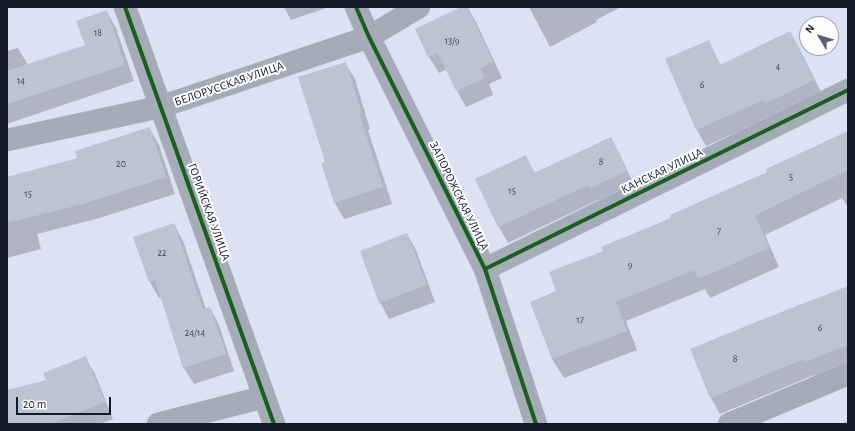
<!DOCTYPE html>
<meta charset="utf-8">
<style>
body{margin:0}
#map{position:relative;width:855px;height:431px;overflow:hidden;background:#dce2f4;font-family:"Alegreya Sans",sans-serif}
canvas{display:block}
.frame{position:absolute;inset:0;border:8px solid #141928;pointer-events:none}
.north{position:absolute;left:799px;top:16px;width:40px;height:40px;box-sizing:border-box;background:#fefefe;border:1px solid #a0a2a8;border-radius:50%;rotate:308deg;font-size:11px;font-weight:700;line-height:16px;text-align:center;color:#141928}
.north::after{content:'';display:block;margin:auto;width:14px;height:18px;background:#5a5f6f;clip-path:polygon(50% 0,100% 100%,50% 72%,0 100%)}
.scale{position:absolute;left:16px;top:397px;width:95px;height:18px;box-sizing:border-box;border:2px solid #141928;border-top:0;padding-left:5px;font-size:12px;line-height:14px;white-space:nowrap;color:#141928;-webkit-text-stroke:3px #fefefe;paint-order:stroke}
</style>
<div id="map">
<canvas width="855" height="431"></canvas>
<div class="frame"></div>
<div class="north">N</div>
<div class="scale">20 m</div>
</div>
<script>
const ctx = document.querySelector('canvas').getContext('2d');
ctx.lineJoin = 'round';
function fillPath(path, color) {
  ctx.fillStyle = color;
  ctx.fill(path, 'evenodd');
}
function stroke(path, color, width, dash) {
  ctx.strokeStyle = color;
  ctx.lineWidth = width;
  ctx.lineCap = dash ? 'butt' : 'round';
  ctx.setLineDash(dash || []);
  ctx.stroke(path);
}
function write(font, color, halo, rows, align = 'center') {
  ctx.font = font + ' "Alegreya Sans",sans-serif';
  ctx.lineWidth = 4;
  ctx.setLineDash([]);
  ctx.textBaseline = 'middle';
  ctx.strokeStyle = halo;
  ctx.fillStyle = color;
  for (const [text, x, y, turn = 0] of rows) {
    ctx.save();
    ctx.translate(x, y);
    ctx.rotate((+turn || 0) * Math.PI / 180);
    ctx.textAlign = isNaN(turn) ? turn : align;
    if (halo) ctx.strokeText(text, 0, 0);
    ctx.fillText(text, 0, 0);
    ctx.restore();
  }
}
const shadow = new Path2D(`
 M284 7H329L291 20Z
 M464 7H467L476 22 502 78 489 84 493 95 466 107 457 91 447 69 439 73 429 57 417 29Z
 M529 7H621L596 20 597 22 550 47Z
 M107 12 116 28 134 81 7 124V51L18 48 28 65 86 46Z
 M790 32 799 48 823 96 774 116 706 146 697 130 708 41 721 66Z
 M345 63 355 79 370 129 368 130 392 204 344 219 335 203 322 164 326 163Z
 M150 129 159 145 175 194 96 219 37 234 41 249 7 258V178L79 159Z
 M848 132V208L842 198 765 235 779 267 710 298 705 289 626 321 637 350 564 378 552 359 531 302 558 292 604 252 769 173Z
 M611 138 620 155 635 187 600 204 598 200 508 243 499 227 477 180 525 156 535 173Z
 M174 224 183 241 206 309 210 308 219 325 234 371 194 384 184 368 161 297 159 298 150 282 134 238Z
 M407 234 416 250 435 302 389 319 380 302Z
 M848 294V365L815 378 814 375 720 414 711 398Z
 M85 357 95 374 113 419 100 424H7V391L47 381Z
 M848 421V424H841Z`);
const building = new Path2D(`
 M461 7H468L493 62 480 68 485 78 456 91 438 53 428 57 415 29Z
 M107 10 125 65 7 104V71L85 45 76 21Z
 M790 31 814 80 765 104 764 100 696 130 665 59 709 40 720 65Z
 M346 62 362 113H359L383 187 334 203 321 163 325 162 298 77Z
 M150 127 166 177 86 203 7 223V177L77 158 75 151Z
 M848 131V170L755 215 769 248 698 279 694 270 616 302 627 331 552 359 530 302 556 291 549 272 603 251 601 247 671 218 670 215 767 172 766 169Z
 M611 137 627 171 590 188 588 185 498 227 475 179 526 155 534 173Z
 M174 223 203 309 210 307 226 354 183 368 155 280 149 282 133 237Z
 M407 233 427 285 379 303 360 251Z
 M848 286V345L805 362 804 359 710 398 690 349 761 320Z
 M86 356 105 402 50 424H7V390L46 380 43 373Z`);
const street = new Path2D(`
 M125 7 274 424
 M356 7 369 37 485 269 536 424
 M7 140 160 107 369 37 419 7
 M485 269 848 90
 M158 424 264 397
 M729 424 848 374`);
const cycleway = new Path2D(`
 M125 7 274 424
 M356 7 369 37 485 269 536 424
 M485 269 848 90`);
const numberNames = [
 ["18",98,33],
 ["13/9",452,41],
 ["4",778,67],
 ["14",21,81],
 ["6",702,85],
 ["8",601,162],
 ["20",121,164],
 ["5",791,177],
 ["15",512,191],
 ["15",28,194],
 ["7",719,231],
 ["22",162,253],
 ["9",630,265],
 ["17",580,320],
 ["6",820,328],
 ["24/14",195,333],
 ["8",735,359]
];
const streetNames = [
 ["БЕЛОРУССКАЯ УЛИЦА",229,84,-19],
 ["КАНСКАЯ УЛИЦА",662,171,-26],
 ["ЗАПОРОЖСКАЯ УЛИЦА",459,196,64],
 ["ГОРИЙСКАЯ УЛИЦА",209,212,70]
];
fillPath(shadow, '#0003');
fillPath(building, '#bbc4d2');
stroke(street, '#babfcd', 23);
stroke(street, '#a6abb8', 22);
stroke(cycleway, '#1b5e20', 4);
write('10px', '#3e4452', null, numberNames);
write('12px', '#141928', '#fefefe', streetNames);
</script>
